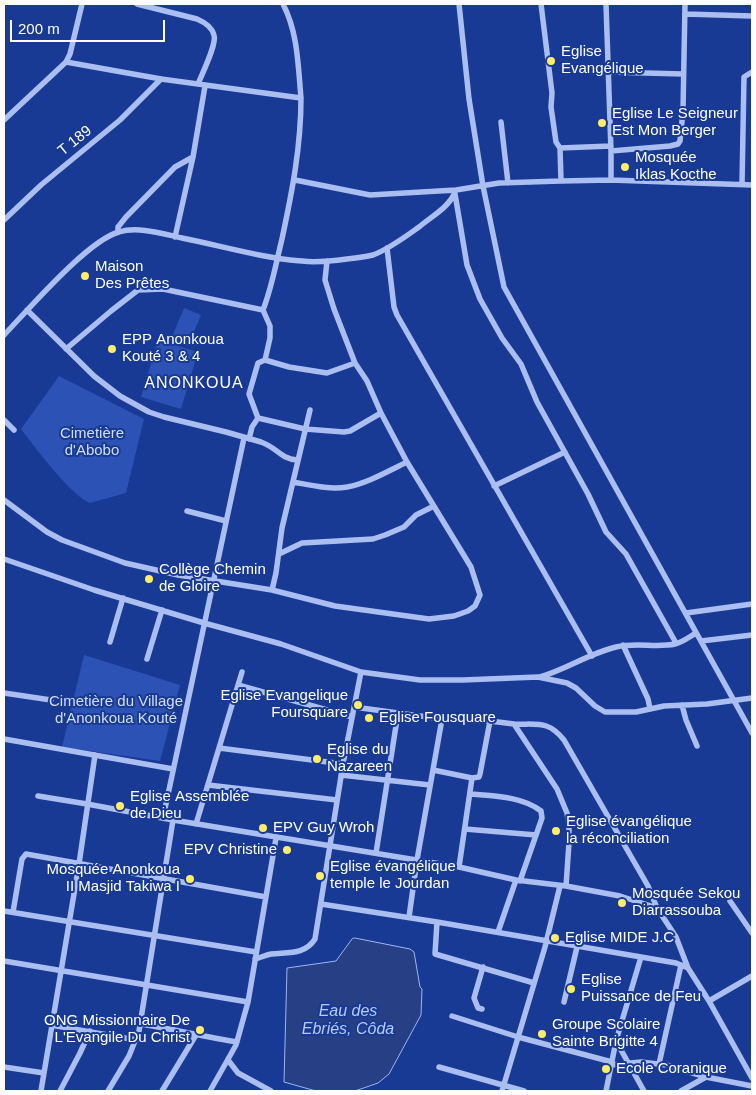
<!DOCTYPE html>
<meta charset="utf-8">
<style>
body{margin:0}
#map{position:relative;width:756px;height:1095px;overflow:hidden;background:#183a95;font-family:Arial,sans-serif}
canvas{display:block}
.frame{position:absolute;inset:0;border:5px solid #fff;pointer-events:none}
.scale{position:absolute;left:10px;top:20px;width:155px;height:22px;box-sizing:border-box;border:2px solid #fff;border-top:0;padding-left:6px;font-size:15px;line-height:18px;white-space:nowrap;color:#fff;-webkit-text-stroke:4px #183a95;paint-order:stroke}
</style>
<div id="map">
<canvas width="756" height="1095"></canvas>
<div class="frame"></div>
<div class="scale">200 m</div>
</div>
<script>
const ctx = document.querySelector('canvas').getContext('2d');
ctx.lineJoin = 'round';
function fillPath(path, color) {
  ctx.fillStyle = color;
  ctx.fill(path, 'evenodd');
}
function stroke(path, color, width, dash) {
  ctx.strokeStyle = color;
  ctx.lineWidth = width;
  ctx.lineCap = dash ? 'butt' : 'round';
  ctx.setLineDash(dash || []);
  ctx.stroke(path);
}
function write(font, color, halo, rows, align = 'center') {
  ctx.font = font + ' Arial,sans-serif';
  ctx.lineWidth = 4;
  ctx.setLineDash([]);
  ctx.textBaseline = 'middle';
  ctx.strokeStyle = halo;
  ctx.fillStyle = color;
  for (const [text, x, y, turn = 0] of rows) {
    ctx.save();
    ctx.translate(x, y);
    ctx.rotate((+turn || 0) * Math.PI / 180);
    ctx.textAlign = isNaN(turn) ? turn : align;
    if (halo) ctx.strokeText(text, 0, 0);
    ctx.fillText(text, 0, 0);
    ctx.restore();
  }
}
const green = new Path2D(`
 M184 308 201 315 188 346 171 339Z
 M158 340 198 352 181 409 141 397Z
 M59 376 144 419 126 493 90 503C70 495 35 447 21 429Z
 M84 655 180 685 160 761 62 747Z`);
const water = new Path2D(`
 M355 938 410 949 414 952 420 987 422 989 421 1015 389 1074 378 1083 355 1091H316L284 1082 287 968 336 961 352 939Z`);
const minor = new Path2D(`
 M137 4 197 19C204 22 212 27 214 35 217 44 202 74 198 84
 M283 4C298 33 298 65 301 98
 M459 4 469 99 483 186 504 287 752 733
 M541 4 552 93 551 107 556 142 560 148 561 181
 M606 4 611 151V180
 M685 14 752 16
 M66 62 161 79 301 98C301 147 292 192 282 239 276 263 272 287 263 310L270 326V338L265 360
 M608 72 683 74
 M4 120 66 62 70 54 82 4
 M501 122 508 183
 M560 148 611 146
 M611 151 670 146 678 144 680 141 683 111 685 4
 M295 180 370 195 456 190 499 183 561 181 611 180 752 185
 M742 184 744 77 752 72
 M455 194 467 265 480 299 502 338 521 364 537 402 588 494 606 532 626 554 676 643
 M4 220 41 185 120 120 161 79
 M118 232V227L126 217 175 167 193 157
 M175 237 193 157 205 86
 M387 248 394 307 397 315 592 656
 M327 261 325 280 334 309 355 363 367 381 381 413
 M27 310 94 376 120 396 149 412 164 417 226 432 261 442C278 448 279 458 297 460
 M4 335C28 310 88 240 119 232 138 226 163 234 182 238 222 246 262 258 302 261 317 263 332 261 347 259 356 258 365 257 373 255 389 249 405 237 419 227 432 216 450 207 456 190
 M66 349 111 311 138 290 163 289 263 310
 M258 418 249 394 258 363 265 360 289 367 327 373 355 363
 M4 420 14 430
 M249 439 252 427 258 418
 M293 482C310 485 329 490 347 487 368 483 388 471 407 462
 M494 486 565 452
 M4 500 47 532 62 540 125 563 178 575 272 590 335 606 429 619 454 616 468 611 475 606 480 595 471 567 407 462 381 413 350 431 344 432 305 429 258 418
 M187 511 226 521
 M279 554 302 543 373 539 385 535 404 527 416 515 434 506
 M4 559 94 590 204 623 281 644 361 672 420 680H463L538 677 567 683 576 688 595 706 605 712H636L664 706 707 704 752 698
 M272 590 276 573 282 528 310 410
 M686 613 752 604
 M701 641 752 635
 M110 642 123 598
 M623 645 648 699 650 709
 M147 659 162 610
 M540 677C567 669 590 653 616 647 636 642 656 648 675 644 683 642 689 637 696 633
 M238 685 352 717
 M4 693 51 700
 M682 705 686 720 697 746
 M354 707 442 719 490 721 514 724 557 789 567 813 569 825V843L566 886
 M514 724C538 725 548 720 564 740L648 886 657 908
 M4 739 173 769
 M219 748 343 764
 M433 770 472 778
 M341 775 430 785
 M208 785 337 800
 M470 794C492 796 522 796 541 811L542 818 520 881
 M38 796 87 804 173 820 459 867 516 880 566 886 620 896 657 908 676 937 688 968
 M163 818 244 438
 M196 824 242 672
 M465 829 536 835
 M376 853 398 713
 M459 867 472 778 479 777 480 774 490 721
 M730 901 752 933
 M321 904 437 922
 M4 911 256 952
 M13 912 22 859 26 854 266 897
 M409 917 417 860 442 719
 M498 932 516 880
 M255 959C260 958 265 955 271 954 288 952 305 955 315 939L343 764 361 672
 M4 961 248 1002
 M534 983 435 954 437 922 676 963 688 968 709 1001 752 976
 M709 1001 752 1078
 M564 1002 577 947
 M482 1009 478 1008 474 998 483 967
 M452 1016 518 1037 612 1062
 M141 1024C173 1029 205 1037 237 1042
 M51 1025 136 1040
 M616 1041 644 1091
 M228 1060 238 1073 271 1091
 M659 1064 681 965
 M611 1065 641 1062 666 1065 706 1077 752 1086
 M4 1067 44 1073
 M439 1067 524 1091
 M41 1091 79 864 95 755
 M60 1091 80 1053 90 1031
 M108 1091 129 1056 139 1031 173 820
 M162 1091 196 1035
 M210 1091 236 1045 248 1002 276 838
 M502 1091 545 947 560 886
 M606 1091 616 1041 641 957
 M681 1091 706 1077`);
const markers = [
 [551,61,5,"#ffec69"],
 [602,123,5,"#ffec69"],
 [625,167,5,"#ffec69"],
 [85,276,5,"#ffec69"],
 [112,349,5,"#ffec69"],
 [149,579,5,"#ffec69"],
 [358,705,5,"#ffec69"],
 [369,718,5,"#ffec69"],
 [317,759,5,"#ffec69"],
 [120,806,5,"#ffec69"],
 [263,828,5,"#ffec69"],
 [556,831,5,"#ffec69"],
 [287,850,5,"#ffec69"],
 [320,876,5,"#ffec69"],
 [190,879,5,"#ffec69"],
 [622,903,5,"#ffec69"],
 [555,938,5,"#ffec69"],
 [571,989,5,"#ffec69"],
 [200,1030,5,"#ffec69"],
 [542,1034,5,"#ffec69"],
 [606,1069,5,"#ffec69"]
];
const poiNames = [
 ["Eglise",561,52],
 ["Evangélique",561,69],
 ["Eglise Le Seigneur",612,114],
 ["Est Mon Berger",612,131],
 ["Mosquée",635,158],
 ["Iklas Kocthe",635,175],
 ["Maison",95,267],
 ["Des Prêtes",95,284],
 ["EPP Anonkoua",122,340],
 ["Kouté 3 & 4",122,357],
 ["Collège Chemin",159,570],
 ["de Gloire",159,587],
 ["Eglise Evangelique",348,696,"right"],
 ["Foursquare",348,713,"right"],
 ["Eglise Fousquare",379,718],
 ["Eglise du",327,750],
 ["Nazareen",327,767],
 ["Eglise Assemblée",130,797],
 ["de Dieu",130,814],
 ["Eglise évangélique",566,822],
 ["la réconciliation",566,839],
 ["EPV Guy Wroh",273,828],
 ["EPV Christine",277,850,"right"],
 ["Eglise évangélique",330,867],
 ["temple le Jourdan",330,884],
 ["Mosquée Anonkoua",180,870,"right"],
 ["II Masjid Takiwa I",180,887,"right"],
 ["Mosquée Sekou",632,894],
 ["Diarrassouba",632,911],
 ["Eglise MIDE J.C",565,938],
 ["Eglise",581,980],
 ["Puissance de Feu",581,997],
 ["ONG Missionnaire De",190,1021,"right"],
 ["L'Evangile Du Christ",190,1038,"right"],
 ["Groupe Scolaire",552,1025],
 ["Sainte Brigitte 4",552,1042],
 ["Ecole Coranique",616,1069]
];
const streetNames = [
 ["T 189",75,141,-39]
];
const parkNames = [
 ["Cimetière",92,434],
 ["d'Abobo",92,451],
 ["Cimetière du Village",116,702],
 ["d'Anonkoua Kouté",116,719]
];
const neighbourhoodNames = [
 ["ANONKOUA",194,384]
];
const waterNames = [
 ["Eau des",348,1012],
 ["Ebriés, Côda",348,1030]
];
fillPath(green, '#2b52b4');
fillPath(water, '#274085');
stroke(water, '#9cb6f3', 1);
stroke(minor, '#aabef1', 5.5);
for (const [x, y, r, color] of markers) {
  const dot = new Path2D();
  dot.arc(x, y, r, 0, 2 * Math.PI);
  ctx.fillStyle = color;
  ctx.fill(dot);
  stroke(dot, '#183a95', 2);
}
write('15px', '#fff', '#183a95', poiNames, 'left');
write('15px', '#fff', '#183a95', streetNames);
write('15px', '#d1ddfc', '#183a95', parkNames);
ctx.letterSpacing = '1px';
write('16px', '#fff', '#183a95', neighbourhoodNames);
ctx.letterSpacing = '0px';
write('italic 16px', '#b6c9f7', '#183a95', waterNames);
</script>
